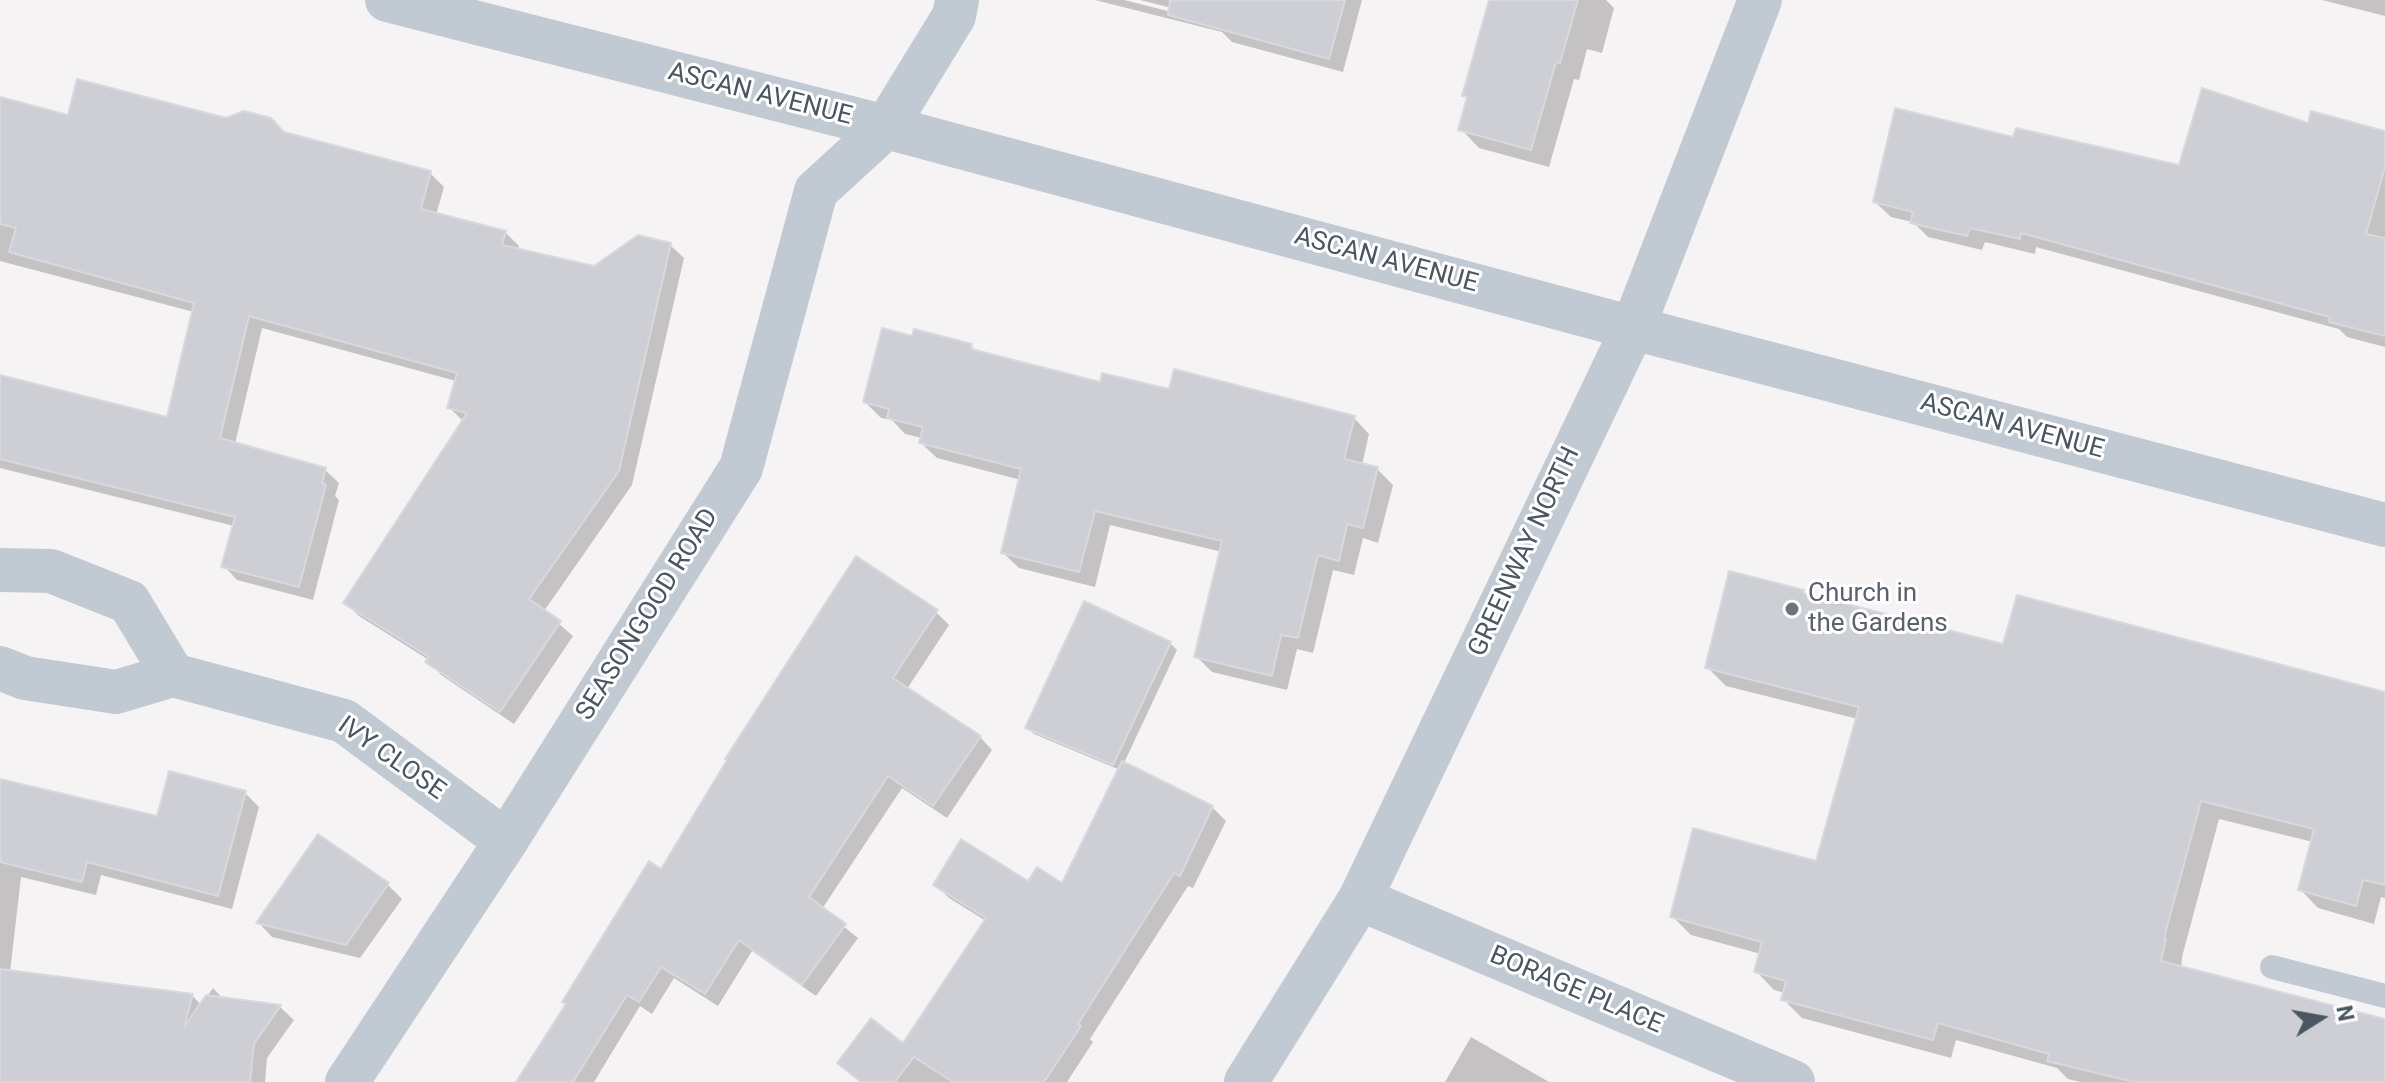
<!DOCTYPE html>
<style>
body{margin:0}
#map{position:relative;width:2385px;height:1082px;overflow:hidden;background:#f5f3f3;font-family:Roboto,sans-serif}
canvas{display:block}
.north{position:absolute;left:2281px;top:978px;width:80px;height:80px;-webkit-text-stroke:6px #fff;paint-order:stroke;rotate:79deg;font-size:22px;font-weight:700;line-height:32px;text-align:center;color:#4a5661}
.north::after{content:'';display:block;margin:auto;width:28px;height:36px;background:#4a5661;clip-path:polygon(50% 0,100% 100%,50% 72%,0 100%)}
</style>
<div id="map">
<canvas width="2385" height="1082"></canvas>
<div class="north">N</div>
</div>
<script>
const ctx = document.querySelector('canvas').getContext('2d');
ctx.lineJoin = 'round';
function fillPath(path, color) {
  ctx.fillStyle = color;
  ctx.fill(path, 'evenodd');
}
function stroke(path, color, width, dash) {
  ctx.strokeStyle = color;
  ctx.lineWidth = width;
  ctx.lineCap = dash ? 'butt' : 'round';
  ctx.setLineDash(dash || []);
  ctx.stroke(path);
}
function write(font, color, halo, rows, align = 'center') {
  ctx.font = font + ' Roboto,sans-serif';
  ctx.lineWidth = 6;
  ctx.setLineDash([]);
  ctx.textBaseline = 'middle';
  ctx.strokeStyle = halo;
  ctx.fillStyle = color;
  for (const [text, x, y, turn = 0] of rows) {
    ctx.save();
    ctx.translate(x, y);
    ctx.rotate((+turn || 0) * Math.PI / 180);
    ctx.textAlign = isNaN(turn) ? turn : align;
    if (halo) ctx.strokeText(text, 0, 0);
    ctx.fillText(text, 0, 0);
    ctx.restore();
  }
}
const shadow = new Path2D(`
 M1095 0H1124L1227 26 1228 22 1140 0H1362L1343 72 1232 42 1222 32Z
 M1491 0H1606L1614 8 1602 53 1587 49 1579 80 1574 79 1549 167 1479 148 1461 129 1468 99 1465 96Z
 M2322 0H2385V16Z
 M0 99 69 118 285 135 430 173 444 187 436 215 505 232 519 246 518 250 595 269 670 245 684 258 632 485 544 611 573 636 514 724 441 675 429 660 359 616 346 603 464 422 449 407 456 381 262 328 235 444 325 470 339 483 335 496 339 500 313 600 237 580 224 566 234 526 0 468V377L168 420 194 312 0 261Z
 M2309 125 2385 133V347L2347 337 2339 329 2036 247 2035 254 1985 242 1982 250 1928 237 1913 222 1891 217 1875 202 2015 139 2180 168Z
 M914 338 971 346 978 353 1102 384 1170 391 1354 418 1369 434 1362 465 1377 469 1393 485 1378 543 1363 538 1354 575 1333 570 1313 653 1297 649 1287 690 1212 672 1196 656 1222 552 1110 525 1095 587 1019 568 1003 553 1021 480 937 458 921 443 922 438 905 434 892 420 881 418 865 402Z
 M1803 592 1808 597 2385 761V898L2381 897 2374 924 2318 908 2300 889 2313 842 2219 819 2182 957 2181 969 2385 1021V1082H2081L2068 1079 2057 1068 1956 1040 1951 1058 1802 1018 1783 999 1785 993 1774 990 1756 971 1761 954 1691 935 1672 916 1818 864 1858 719 1726 686 1707 667Z
 M936 612 949 625 907 689 980 737 992 750 947 818 902 788 822 909 858 938 816 996 752 951 718 1006 674 978 652 1014 640 1006 594 1082H518L661 871Z
 M1170 643 1177 650 1124 763 1212 807 1226 821 1193 888 1188 886 1090 1039 1093 1042 1067 1082H861L840 1063 904 1046 986 921 949 898 935 884 1028 883 1063 886 1120 770 1034 734 1027 728Z
 M0 781 159 819 245 793 259 807 232 909 101 875 96 895 21 877 10 972 192 995 201 1005 213 988 224 1000 280 1007 294 1020 267 1058 265 1082H0Z
 M319 837 388 885 402 899 360 958 272 937 259 923Z
 M1471 1037 1549 1082H1445Z`);
const building = new Path2D(`
 M1170 0H1345L1329 59 1168 15Z
 M1489 0H1578L1560 63 1556 62 1531 150 1458 130 1467 97 1462 96Z
 M77 79 226 118 244 111 271 118 284 132 431 171 421 209 506 231 502 245 594 266 638 235 671 243 619 471 529 599 561 621 500 712 425 662 429 657 343 603 467 413 447 408 457 373 249 316 220 438 326 468 322 483 326 485 299 587 221 567 235 517 0 459V375L167 417 194 303 9 252 16 228 0 224V97L68 115Z
 M2202 88 2308 123 2311 111 2385 131V167L2366 234 2385 238V336L2329 322 2330 317 2021 233 2020 239 1970 228 1967 236 1910 223 1913 212 1873 202 1895 108 2013 137 2016 128 2179 165Z
 M882 328 912 336 914 329 972 344 971 349 1100 382 1102 373 1169 389 1174 369 1355 416 1344 459 1378 467 1363 528 1347 524 1339 561 1318 555 1298 638 1281 635 1272 676 1194 657 1222 541 1095 511 1079 572 1001 553 1021 469 919 443 923 427 887 418 889 409 863 402Z
 M856 556 938 610 893 678 981 736 933 806 888 776 809 897 846 924 802 985 739 940 705 994 661 967 639 1002 627 995 573 1082H516L566 1004 562 1002 649 861 661 869 727 760 725 759Z
 M1729 571 1804 590 1803 593 2003 644 2017 595 2385 692V885L2363 880 2356 906 2298 890 2314 829 2201 801 2164 938 2166 939 2161 961 2385 1019V1082H2134L2047 1061 2049 1054 1938 1023 1933 1040 1781 1000 1786 981 1754 972 1762 942 1670 917 1693 828 1816 861 1859 707 1705 668Z
 M1084 601 1171 642 1113 765 1025 728Z
 M1122 761 1213 806 1180 876 1174 873 1078 1024 1081 1026 1044 1082H953L914 1057 895 1082H861L837 1063 871 1018 903 1043 986 918 933 885 961 839 1028 881 1037 867 1062 883Z
 M169 771 246 791 218 896 87 862 82 882 0 862V779L157 816Z
 M318 834 389 883 346 945 256 923Z
 M0 969 193 994 184 1027 206 995 281 1005 254 1044 250 1082H0Z`);
const lane = new Path2D(`
 M2272 967 2385 996`);
const street = new Path2D(`
 M387 0 886 127 1633 328 2385 525
 M0 570 51 571 129 602 173 675
 M0 668 25 678 116 692 173 675 344 721 506 841
 M1360 899 1793 1082
 M347 1082 506 841 741 468 816 191 886 127 954 16 957 0
 M1246 1082 1360 899 1633 328 1760 0`);
const markers = [
 [1792,609,8,"#6b7280"]
];
const streetNames = [
 ["ASCAN AVENUE",760,95,14],
 ["ASCAN AVENUE",1386,261,15],
 ["ASCAN AVENUE",2012,427,15],
 ["GREENWAY NORTH",1525,552,-65],
 ["SEASONGOOD ROAD",648,615,-58],
 ["IVY CLOSE",391,759,35],
 ["BORAGE PLACE",1576,991,23]
];
const worshipNames = [
 ["Church in",1808,594],
 ["the Gardens",1808,624]
];
fillPath(shadow, '#0003');
fillPath(building, '#cdcfd5');
stroke(building, '#d7d9de', 2);
stroke(lane, '#c1cad2', 24);
stroke(street, '#c1cad2', 44);
for (const [x, y, r, color] of markers) {
  const dot = new Path2D();
  dot.arc(x, y, r, 0, 2 * Math.PI);
  ctx.fillStyle = color;
  ctx.fill(dot);
  stroke(dot, '#fff', 3);
}
write('26px', '#4a5661', '#fff', streetNames);
write('26px', '#5b616d', '#fff', worshipNames, 'left');
</script>
